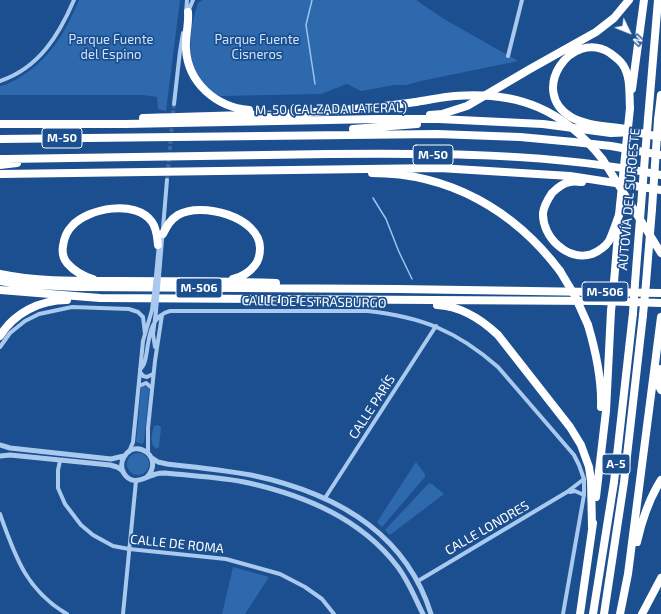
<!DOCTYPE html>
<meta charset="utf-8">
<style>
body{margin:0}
#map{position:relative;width:661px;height:614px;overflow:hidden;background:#1b4f8f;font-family:"Exo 2",sans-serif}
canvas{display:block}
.north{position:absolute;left:609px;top:12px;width:40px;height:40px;-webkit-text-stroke:3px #1b4f8f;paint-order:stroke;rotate:133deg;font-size:11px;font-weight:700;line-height:16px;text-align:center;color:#fff}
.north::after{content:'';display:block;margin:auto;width:14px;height:18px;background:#fff;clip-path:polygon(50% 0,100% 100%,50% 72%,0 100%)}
</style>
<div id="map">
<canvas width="661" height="614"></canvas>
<div class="north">N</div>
</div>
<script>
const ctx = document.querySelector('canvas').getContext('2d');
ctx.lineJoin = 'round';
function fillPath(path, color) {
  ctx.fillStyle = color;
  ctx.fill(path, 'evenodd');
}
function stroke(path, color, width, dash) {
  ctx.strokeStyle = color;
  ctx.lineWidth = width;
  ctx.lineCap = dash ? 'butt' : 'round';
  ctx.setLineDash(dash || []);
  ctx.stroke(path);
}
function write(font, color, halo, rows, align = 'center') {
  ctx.font = font + ' "Exo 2",sans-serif';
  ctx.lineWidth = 3.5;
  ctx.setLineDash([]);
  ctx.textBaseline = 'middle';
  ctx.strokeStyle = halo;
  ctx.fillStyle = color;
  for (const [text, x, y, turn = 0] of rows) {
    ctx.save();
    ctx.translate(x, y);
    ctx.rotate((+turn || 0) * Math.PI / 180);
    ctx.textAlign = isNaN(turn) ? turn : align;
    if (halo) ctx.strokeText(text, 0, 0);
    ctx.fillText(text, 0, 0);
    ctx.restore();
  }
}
const green = new Path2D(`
 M79 0H180L166 111 158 109 157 97 142 95H0V86C6 85 11 82 17 79 49 61 65 33 79 0Z
 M203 0H416L444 19 518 61 421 81 406 85H395L361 91 347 84 321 94 221 96C214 94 211 91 206 86 184 63 189 30 198 3Z
 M143 386 148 387 149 390 144 442 142 444 136 442 141 388Z
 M157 425 160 426 161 428 159 447 156 449C149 444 152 433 154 426Z
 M127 464a11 11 0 1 1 22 0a11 11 0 1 1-22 0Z
 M416 462 425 474V477L382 527 377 522Z
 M429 483 432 484 444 494 390 535 385 530Z
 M233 567 269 577 245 614H222Z`);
const stream = new Path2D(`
 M312 0 306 25 315 84
 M373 198 386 219 399 252 412 279`);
const minorTunnel = new Path2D(`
 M167 180 174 104`);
const minor = new Path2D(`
 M188 12 193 0
 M186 13 187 0
 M508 56 522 0
 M0 81C39 68 59 35 74 0
 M174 104 180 51 183 33
 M156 276 159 244
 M159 276 167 180
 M0 347 10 333 25 321 39 314 72 307 129 309 138 312 143 317 145 334
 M155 347 153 334 156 311
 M140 369C152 362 141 318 170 311H368C422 317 457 331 498 367L574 455 579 465 584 479V495L563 614
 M140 372 143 376 147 377 153 374
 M139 386 146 383 152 388
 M129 452 133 442 143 341 152 310
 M148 453V428L155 361 162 315
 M60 461 58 470V488L65 504 81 525 93 535 113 546 129 549 226 559 280 574 305 587 322 599 334 614
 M570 492 575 491 584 495
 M325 498 436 326
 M0 514C15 556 26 590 67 614
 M418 581 567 492 584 479
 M123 614 136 481`);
const tertiary = new Path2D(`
 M0 445 10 448 111 459 124 456
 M0 456 10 455 110 465 117 467 123 471
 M152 458 158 462 167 464C195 467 224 470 251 475 332 492 405 530 431 614
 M147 477C165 457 135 437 124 457 121 462 121 467 123 472 132 488 145 477 156 474 159 473 162 473 165 473 193 476 222 477 249 483 306 496 361 519 397 566 408 580 415 598 423 614`);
const motorway = new Path2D(`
 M188 12C189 24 185 37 186 49 188 83 216 107 249 110
 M632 89 644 0
 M430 115 442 114 467 106 530 69 596 32 614 18 629 0
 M143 118C234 115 326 115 416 102
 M648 119 658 0
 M658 120 661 95
 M0 124H126L378 119H439L543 124 611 133 635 132 661 137
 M353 129 417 124
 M625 129C608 126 586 126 571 117 528 92 571 28 610 53 614 56 620 60 623 65 631 77 629 94 630 108
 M0 139 437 134 520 137 574 142 611 146 661 155
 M0 159C110 158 220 155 329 154 440 153 552 153 661 175
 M0 165 17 163
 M372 173C449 173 514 210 560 271
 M0 174 439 168 570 176 661 190
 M582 182C578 182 574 181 570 182 564 183 556 189 552 193 548 199 544 205 543 213 542 237 568 262 592 254 599 251 605 247 609 241 613 233 616 223 619 215
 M163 234C167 226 170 220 178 215 201 201 260 217 260 248 260 254 259 260 255 265 249 273 242 277 233 279
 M0 274C38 282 79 281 118 281 171 281 223 281 276 283
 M93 279C82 276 74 271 67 263 63 258 62 252 63 246 64 238 66 232 72 226 88 208 136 199 152 222 157 229 157 237 158 245
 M0 281 18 284 76 287 398 289 661 293
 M614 282 619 222
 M635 283 641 206
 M646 283 652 209
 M0 290 100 298 600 301 661 303
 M437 305C461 306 481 319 498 335L570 427 581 445 589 467 591 481 592 527
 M588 325C596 352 602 379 601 407
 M0 336C14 313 40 300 67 300
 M659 369V386L661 390
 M596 497 606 411 611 311
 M637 542C642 520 649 499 661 480
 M580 614 593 523
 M593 614 614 482 633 313
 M604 614 624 482 643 315
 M620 614 628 574 661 317
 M642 614 661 578`);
const minorBridge = new Path2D(`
 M152 310 156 276
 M156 311 159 276`);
const motorwayBridge = new Path2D(`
 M416 102C429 100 442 97 455 96 519 91 564 110 603 160L661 253
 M641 206 648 119
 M652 209 658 120
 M619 215 630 108
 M560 271 575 296 588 325
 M611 311 614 282
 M633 313 635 283
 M643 315 646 283`);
const shields = [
 [62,138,40],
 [433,155,40],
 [199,288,46],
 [605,292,46],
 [616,464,28]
];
const shieldNames = [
 ["M-50",62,138],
 ["M-50",433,155],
 ["M-506",199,288],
 ["M-506",605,292],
 ["A-5",616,464]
];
const parkNames = [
 ["Parque Fuente",111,40],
 ["del Espino",111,55],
 ["Parque Fuente",257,40],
 ["Cisneros",257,55]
];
const streetNames = [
 ["M-50 (CALZADA LATERAL)",331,109,-1],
 ["AUTOVÍA DEL SUROESTE",629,199,-85],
 ["CALLE DE ESTRASBURGO",314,302,1],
 ["CALLE PARÍS",372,407,-57],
 ["CALLE LONDRES",487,528,-30],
 ["CALLE DE ROMA",177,544,6]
];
fillPath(green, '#2e69ad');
stroke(stream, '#9cc4f0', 1.5);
stroke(minorTunnel, '#3d69a0', 4, [4, 2]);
stroke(minor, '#a9c9ee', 4);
stroke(tertiary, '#a9c9ee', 5);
stroke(motorway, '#fff', 8);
stroke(minorBridge, '#a9c9ee', 4);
stroke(motorwayBridge, '#fff', 8);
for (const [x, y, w] of shields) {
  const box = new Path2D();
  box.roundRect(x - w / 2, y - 10, w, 20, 3);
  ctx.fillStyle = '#1b4f8f';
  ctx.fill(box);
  stroke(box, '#fff', 1);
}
write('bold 12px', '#fff', null, shieldNames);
write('13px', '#cfe3fa', '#1b4f8f', parkNames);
write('13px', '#fff', '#1b4f8f', streetNames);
</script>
